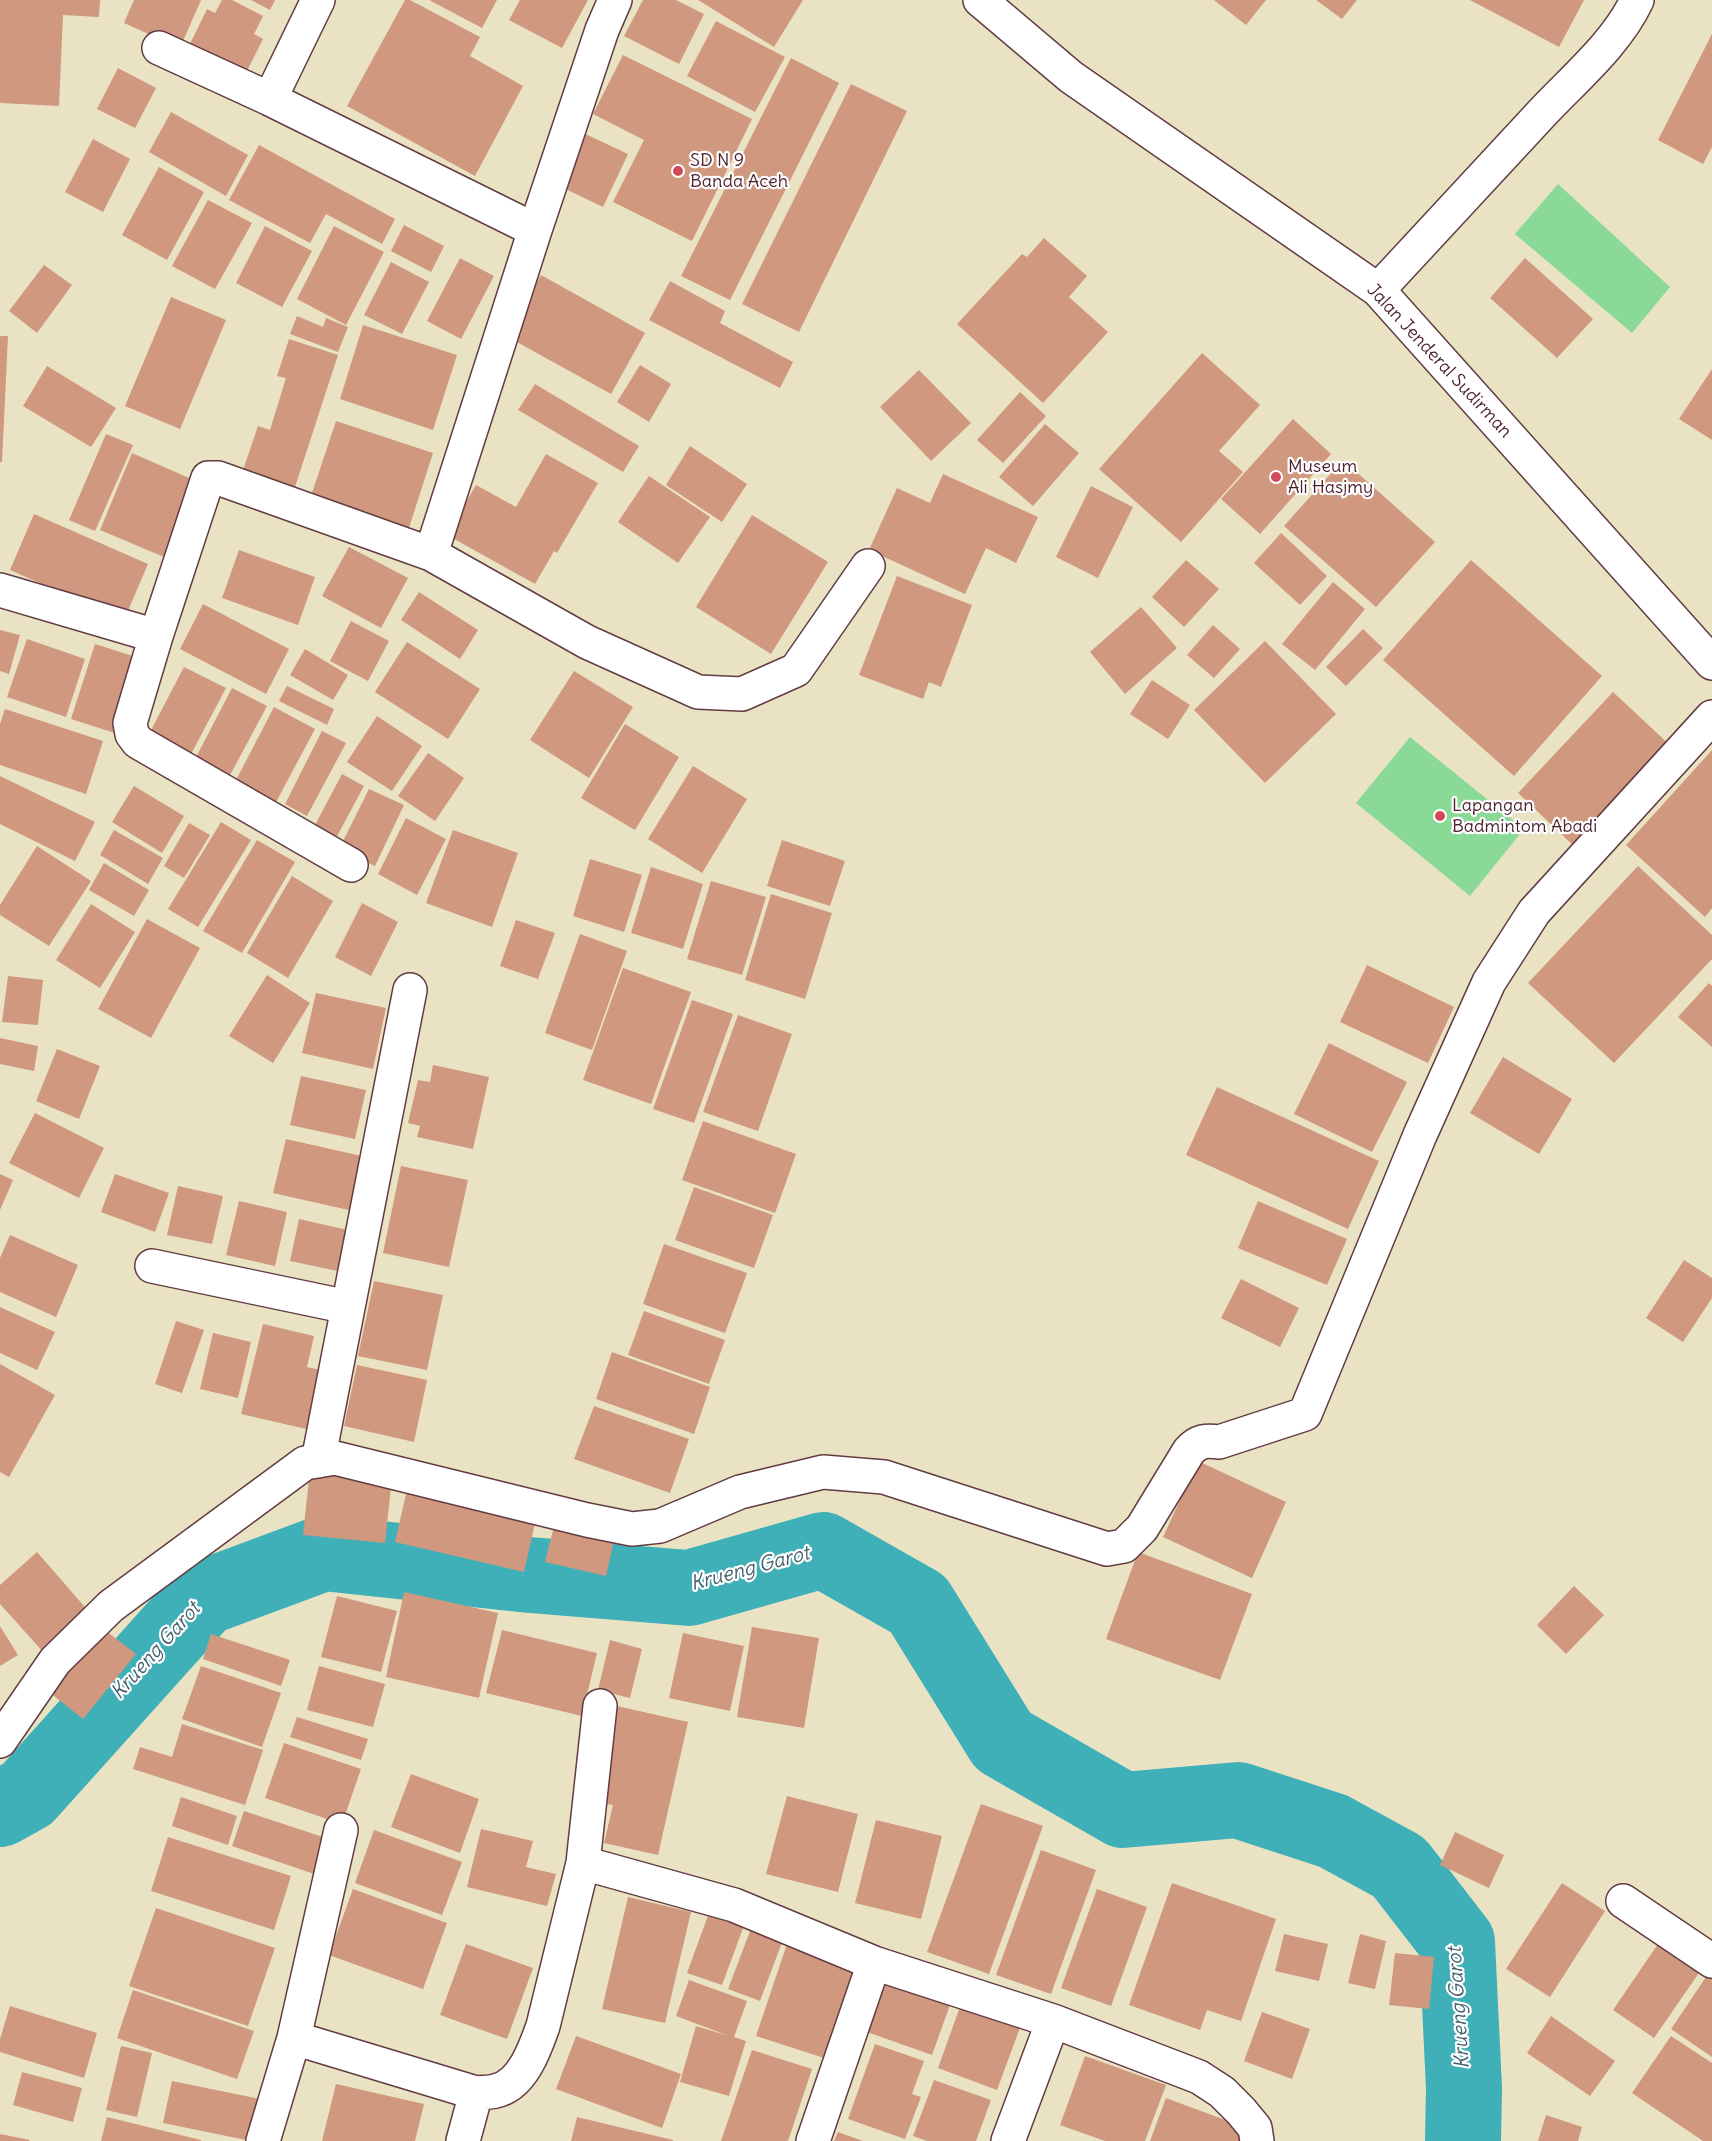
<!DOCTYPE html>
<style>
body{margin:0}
canvas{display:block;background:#e9e3c4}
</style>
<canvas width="1712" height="2141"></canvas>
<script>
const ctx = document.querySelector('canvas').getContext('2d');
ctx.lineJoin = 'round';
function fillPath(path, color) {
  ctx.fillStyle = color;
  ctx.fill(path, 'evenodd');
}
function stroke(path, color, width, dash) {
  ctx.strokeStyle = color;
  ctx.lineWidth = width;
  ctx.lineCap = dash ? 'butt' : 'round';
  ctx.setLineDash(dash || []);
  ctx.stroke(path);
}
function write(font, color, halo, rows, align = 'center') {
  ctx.font = font + ' Delius,sans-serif';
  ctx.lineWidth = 4.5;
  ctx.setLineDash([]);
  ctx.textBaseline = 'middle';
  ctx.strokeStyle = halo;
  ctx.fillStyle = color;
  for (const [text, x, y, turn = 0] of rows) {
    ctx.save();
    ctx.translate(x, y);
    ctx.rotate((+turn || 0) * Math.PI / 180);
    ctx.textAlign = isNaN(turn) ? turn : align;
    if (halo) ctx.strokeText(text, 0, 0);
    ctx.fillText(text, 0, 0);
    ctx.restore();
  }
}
const green = new Path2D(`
 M1558 184 1670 287 1632 333 1515 234Z
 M1410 737 1524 829 1470 896 1356 803Z`);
const river = new Path2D(`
 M0 1809 27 1794 203 1598 324 1553 530 1575 689 1588 823 1550 918 1604 1003 1741 1123 1810 1238 1800 1333 1831 1399 1867 1457 1942 1464 2088 1463 2141`);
const building = new Path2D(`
 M0 0H100L99 17 63 15 59 106 0 103Z
 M134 0H201L180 48 124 23Z
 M222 0H232L263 16 254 34 263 39 244 77 188 48 207 9 215 13Z
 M251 0H275L270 10Z
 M405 0H410L480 37 470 56 523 86 475 176 347 106Z
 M429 0H497L482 28Z
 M520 0H588L562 48 509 20Z
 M643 0H676L704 14 679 64 624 36Z
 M698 0H803L774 47Z
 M1214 0H1266L1246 25Z
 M1316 0H1357L1342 19Z
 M1470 0H1584L1559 47Z
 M716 21 785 57 755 112 687 76Z
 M1712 34V147L1703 164 1658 140Z
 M623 55 752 119 692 241 613 202 644 140 593 114Z
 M791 58 839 83 730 300 681 276Z
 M118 68 156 88 135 128 97 109Z
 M851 84 907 111 799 332 742 304Z
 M171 112 248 155 226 196 149 152Z
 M579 131 628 154 603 207 555 184Z
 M93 139 130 159 103 212 65 192Z
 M259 145 395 219 382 244 326 214 310 243 229 200Z
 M159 167 204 192 167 260 122 235Z
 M208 200 252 223 215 289 172 266Z
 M404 225 444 246 431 272 391 251Z
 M265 226 312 251 282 307 236 283Z
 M334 226 384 252 346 325 297 299Z
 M1044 238 1087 276 1069 297 1108 332 1043 403 957 324 1022 254 1027 257Z
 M460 258 494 276 461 339 427 321Z
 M1525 258 1593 319 1557 358 1490 298Z
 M391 262 429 282 402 334 364 315Z
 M44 265 72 285 37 333 9 311Z
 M541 275 645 333 611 394 506 336Z
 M670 281 725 311 720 323 793 362 780 388 649 320Z
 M171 297 226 320 180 429 125 406Z
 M297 316 323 327 326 318 348 327 338 352 290 334Z
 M363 325 457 355 433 430 340 399Z
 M0 336H8L2 462H0Z
 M289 339 338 355 294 490 242 473 258 426 270 430 286 378 277 376Z
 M1202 353 1260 405 1219 451 1243 472 1181 542 1099 469Z
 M640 365 671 384 649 422 617 402Z
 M47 366 116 408 91 447 23 406Z
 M1712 369V440L1679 419Z
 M919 370 971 423 931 461 880 407Z
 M535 384 639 446 623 472 518 410Z
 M1020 392 1046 416 1003 463 977 440Z
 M1293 419 1331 454 1260 534 1221 499Z
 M336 421 433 453 407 534 309 502Z
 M1045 424 1079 453 1033 506 999 477Z
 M106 434 133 445 95 531 69 520Z
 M690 446 747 484 722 522 666 485Z
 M132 453 196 481 164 557 100 530Z
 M546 454 598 483 557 553 554 551 535 584 447 535 476 485 516 507Z
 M1343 460 1435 542 1376 607 1284 526Z
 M943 474 1038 517 1016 563 986 548 965 594 869 550 897 488 930 503Z
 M649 476 710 517 678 563 618 522Z
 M1091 486 1133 507 1098 578 1056 557Z
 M34 514 148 564 124 620 10 570Z
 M752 515 828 562 771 654 696 607Z
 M1281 533 1327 576 1300 605 1254 563Z
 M349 547 408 578 381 628 322 596Z
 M239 550 315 577 298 625 222 598Z
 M1186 560 1219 589 1184 627 1152 597Z
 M1471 560 1602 676 1514 776 1383 660Z
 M897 576 972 605 941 687 929 682 923 699 859 675Z
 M1333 582 1365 609 1315 670 1282 644Z
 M419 592 478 630 460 659 401 620Z
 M203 604 289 649 266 694 180 649Z
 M1141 607 1177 648 1125 694 1090 652Z
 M351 621 389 641 368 681 330 661Z
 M1213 625 1240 649 1214 678 1187 655Z
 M1363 629 1383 648 1346 686 1326 667Z
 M0 630 20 635 9 674 0 671Z
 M27 639 85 659 66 717 7 697Z
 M1265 641 1336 714 1265 783 1194 710Z
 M407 642 480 689 448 739 375 692Z
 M95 644 142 659 118 734 71 719Z
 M305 649 348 675 333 700 290 675Z
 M184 667 226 688 189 758 148 736Z
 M574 671 633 707 589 778 530 740Z
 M1152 680 1190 705 1168 739 1130 714Z
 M287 686 334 709 327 725 279 701Z
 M232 688 267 706 228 779 194 761Z
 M1613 692 1672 747 1577 849 1518 793Z
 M274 707 315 729 275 804 235 782Z
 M5 709 103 741 86 794 0 765V724Z
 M377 716 422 746 392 791 347 762Z
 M625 724 679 757 635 830 581 798Z
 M322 731 346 743 307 816 285 804Z
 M1712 750V908L1705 917 1626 845Z
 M428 753 464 778 435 821 398 796Z
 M693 766 747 799 702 873 648 839Z
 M342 774 364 786 336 838 314 827Z
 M0 776 95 822 75 861 0 824Z
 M134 786 184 816 162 853 112 822Z
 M369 789 404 805 375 866 339 849Z
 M406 818 446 839 417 895 378 874Z
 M221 822 251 840 198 927 168 909Z
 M189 823 210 835 184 878 164 866Z
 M114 830 163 858 148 884 100 855Z
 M453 830 518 853 492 927 426 903Z
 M257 840 295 862 242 953 203 931Z
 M782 840 845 861 830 906 767 886Z
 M37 846 91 881 49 946 0 915V905Z
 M590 859 642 875 624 932 573 916Z
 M104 863 149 890 134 916 89 890Z
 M1638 866 1712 935V959L1614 1063 1528 983Z
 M651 867 703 884 683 949 631 933Z
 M292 876 333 901 288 978 247 953Z
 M711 881 766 897 742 975 687 959Z
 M771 894 832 913 805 999 745 980Z
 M362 903 398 922 371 976 335 957Z
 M91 904 135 932 100 988 56 960Z
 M147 919 200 948 151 1038 98 1009Z
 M516 920 555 933 538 979 500 966Z
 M580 934 627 951 592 1050 545 1033Z
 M1367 965 1454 1007 1428 1063 1340 1022Z
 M623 968 691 992 651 1104 583 1080Z
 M267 975 310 1003 273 1063 229 1036Z
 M8 976 43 980 38 1025 2 1022Z
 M1709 983 1712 986V1047L1678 1017Z
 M316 993 386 1008 373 1069 302 1053Z
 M692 1000 733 1014 694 1123 653 1109Z
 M738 1015 792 1034 758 1131 703 1112Z
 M0 1038 38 1046 34 1071 0 1064Z
 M1329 1043 1407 1082 1372 1152 1294 1114Z
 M57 1049 100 1066 79 1119 36 1101Z
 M1503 1057 1572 1099 1539 1154 1470 1113Z
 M433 1065 489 1077 473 1149 417 1137 420 1126 408 1123 418 1080 430 1082Z
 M301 1076 366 1090 355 1139 290 1125Z
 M1217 1087 1379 1161 1348 1229 1186 1155Z
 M35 1113 104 1148 79 1198 9 1163Z
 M703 1121 796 1154 775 1213 682 1180Z
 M286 1139 366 1157 353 1211 273 1193Z
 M401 1166 468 1180 449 1267 383 1253Z
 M0 1174 13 1180 0 1210Z
 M115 1174 169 1193 155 1232 101 1212Z
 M178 1186 223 1196 212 1244 167 1235Z
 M694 1187 773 1215 754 1268 675 1240Z
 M239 1201 287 1212 275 1266 226 1255Z
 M1258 1201 1347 1239 1327 1285 1238 1248Z
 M299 1219 352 1231 342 1272 290 1261Z
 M10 1235 78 1265 56 1317 0 1292V1258Z
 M664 1244 747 1273 725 1333 643 1304Z
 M1684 1260 1712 1278V1298L1683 1342 1646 1318Z
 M1241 1279 1299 1308 1280 1347 1221 1318Z
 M374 1281 443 1295 427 1370 358 1356Z
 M0 1307 55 1332 37 1370 0 1353Z
 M644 1311 725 1340 709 1384 628 1355Z
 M176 1321 204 1330 182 1393 155 1384Z
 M263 1324 314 1336 307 1367 320 1370 306 1429 241 1414Z
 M213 1333 251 1342 238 1398 200 1389Z
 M612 1352 710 1387 694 1434 596 1399Z
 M0 1364 55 1395 9 1477 0 1472Z
 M357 1365 427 1380 414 1442 344 1426Z
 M594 1406 689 1439 670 1493 574 1459Z
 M1198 1461 1286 1502 1252 1578 1163 1537Z
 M310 1470 392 1478 385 1543 303 1535Z
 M409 1481 538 1510 524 1572 395 1542Z
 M555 1522 615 1536 606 1576 545 1562Z
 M37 1552 91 1614 45 1654 0 1604V1585Z
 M1138 1552 1252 1594 1220 1680 1106 1639Z
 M1574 1586 1604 1615 1566 1654 1537 1625Z
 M404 1592 498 1613 479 1698 386 1677Z
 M337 1596 397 1611 381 1672 321 1657Z
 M0 1626 18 1655 0 1666Z
 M101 1627 136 1654 83 1719 49 1692Z
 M752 1627 819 1638 804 1728 737 1717Z
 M502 1630 597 1653 582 1716 486 1693Z
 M683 1633 744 1646 730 1711 669 1698Z
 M211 1634 290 1660 281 1686 203 1659Z
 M610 1640 642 1649 630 1698 598 1690Z
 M201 1666 281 1693 262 1747 182 1719Z
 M319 1666 385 1684 373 1727 307 1710Z
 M617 1706 688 1722 658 1855 604 1843 613 1805 596 1802Z
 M297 1717 368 1739 361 1760 290 1737Z
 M182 1724 263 1750 245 1805 133 1769 140 1747 172 1757Z
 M284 1743 361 1769 342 1824 265 1798Z
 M411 1774 479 1799 460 1853 391 1827Z
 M787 1796 858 1814 838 1892 766 1874Z
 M181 1797 237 1816 228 1845 172 1826Z
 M981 1804 1043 1826 989 1974 927 1952Z
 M244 1811 332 1840 320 1876 232 1846Z
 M876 1820 942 1836 921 1919 855 1903Z
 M481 1829 533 1841 526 1867 556 1874 547 1906 467 1887Z
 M374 1830 462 1862 442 1915 355 1883Z
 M1455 1832 1504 1855 1489 1888 1440 1865Z
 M168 1837 291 1876 274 1930 151 1891Z
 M1041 1850 1096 1870 1051 1994 996 1975Z
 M1172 1883 1276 1919 1241 2021 1207 2010 1200 2030 1129 2005Z
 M1562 1883 1605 1911 1550 1997 1506 1969Z
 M353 1889 447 1923 423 1989 329 1955Z
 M1097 1889 1147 1907 1111 2006 1061 1988Z
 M628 1897 691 1912 665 2023 602 2009Z
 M156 1908 275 1948 248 2026 129 1986Z
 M710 1910 745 1923 722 1985 687 1973Z
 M752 1926 784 1937 760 2001 728 1989Z
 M1284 1934 1328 1944 1319 1981 1275 1971Z
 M1360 1934 1386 1941 1375 1989 1348 1983Z
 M1662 1938 1703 1967 1654 2038 1613 2010Z
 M466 1944 533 1968 507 2039 440 2015Z
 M787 1944 855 1966 824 2058 756 2036Z
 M1395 1953 1434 1957 1429 2009 1389 2005Z
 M1710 1971 1712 1973V2057L1671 2029Z
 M886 1979 951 2002 932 2055 867 2032Z
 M689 1980 747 2001 734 2037 746 2041 729 2096 680 2082 696 2026 729 2036 676 2016Z
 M133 1990 254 2031 237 2079 117 2038Z
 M961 2004 1021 2025 997 2090 938 2068Z
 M10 2006 97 2033 84 2078 0 2052V2039Z
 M1262 2012 1310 2029 1292 2079 1244 2061Z
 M1551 2016 1615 2061 1590 2096 1527 2053Z
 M576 2036 681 2074 662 2128 556 2089Z
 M1671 2036 1712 2063V2141H1703L1632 2093Z
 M875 2044 924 2061 912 2094 921 2097 905 2139 848 2119Z
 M121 2046 152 2053 137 2117 106 2110Z
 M752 2050 812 2069 788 2141H721Z
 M1085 2056 1166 2085 1145 2141H1105L1060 2125Z
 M22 2072 82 2088 73 2122 13 2105Z
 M934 2080 991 2100 976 2141H927L913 2136Z
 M172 2081 265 2100 251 2141 163 2123Z
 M336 2084 424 2104 415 2141H322Z
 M1166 2098 1244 2127 1239 2141H1150Z
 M1546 2115 1582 2127 1578 2141H1538Z
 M107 2117 201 2140V2141H101Z
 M577 2117 673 2140V2141H571Z
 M838 2132 863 2141H834Z
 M0 2134 30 2140 29 2141H0Z`);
const minor = new Path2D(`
 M980 0 1071 77 1378 290 1712 663
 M159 48 270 99 535 230
 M270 99 318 0
 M1378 290C1433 231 1488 171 1543 112 1575 78 1617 43 1637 0
 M431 554 535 230 602 30 615 0
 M0 590 156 636
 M351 865 138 742 132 734 130 723 156 636 208 478H218L431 554 587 642 698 692 742 694 796 670 868 566
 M152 1266 348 1307
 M318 1461 410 990
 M0 1741 55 1661 111 1606 305 1463 335 1458 587 1520 632 1529 660 1526 740 1492 823 1472 884 1477 1107 1549 1124 1546 1142 1528 1189 1451C1198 1441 1206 1440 1219 1442L1305 1414 1420 1135 1489 982 1534 912 1712 717
 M341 1830 294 2038 476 2093C482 2092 489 2093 495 2091 522 2086 535 2049 543 2026L583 1863 600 1706
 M583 1863 734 1905 874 1963 1053 2021 1199 2077 1222 2092 1241 2111 1255 2128 1257 2141
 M1623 1901 1712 1961
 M263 2141 294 2038
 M463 2141 476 2093
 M813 2141 874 1963
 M1008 2141 1053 2021`);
const markers = [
 [678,171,6,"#d1495b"],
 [1276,477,6,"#d1495b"],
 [1440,816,6,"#d1495b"]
];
const poiNames = [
 ["SD N 9",690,161],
 ["Banda Aceh",690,182],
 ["Museum",1288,467],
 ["Ali Hasjmy",1288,488],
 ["Lapangan",1452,806],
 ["Badmintom Abadi",1452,827]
];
const streetNames = [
 ["Jalan Jenderal Sudirman",1439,361,47]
];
const waterNames = [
 ["Krueng Garot",750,1569,-15],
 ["Krueng Garot",156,1651,-48],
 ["Krueng Garot",1459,2008,-94]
];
fillPath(green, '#8bd997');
stroke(river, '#3fafb8', 76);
fillPath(building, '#d0987e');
stroke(minor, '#623c42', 36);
stroke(minor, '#fff', 33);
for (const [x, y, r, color] of markers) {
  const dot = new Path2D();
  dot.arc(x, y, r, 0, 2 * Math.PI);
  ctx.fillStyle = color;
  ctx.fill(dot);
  stroke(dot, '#fff', 2);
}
write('18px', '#4a1f2b', '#fff', poiNames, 'left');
write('18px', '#4a1f2b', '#fff', streetNames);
write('italic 20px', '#45606a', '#fff', waterNames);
</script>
